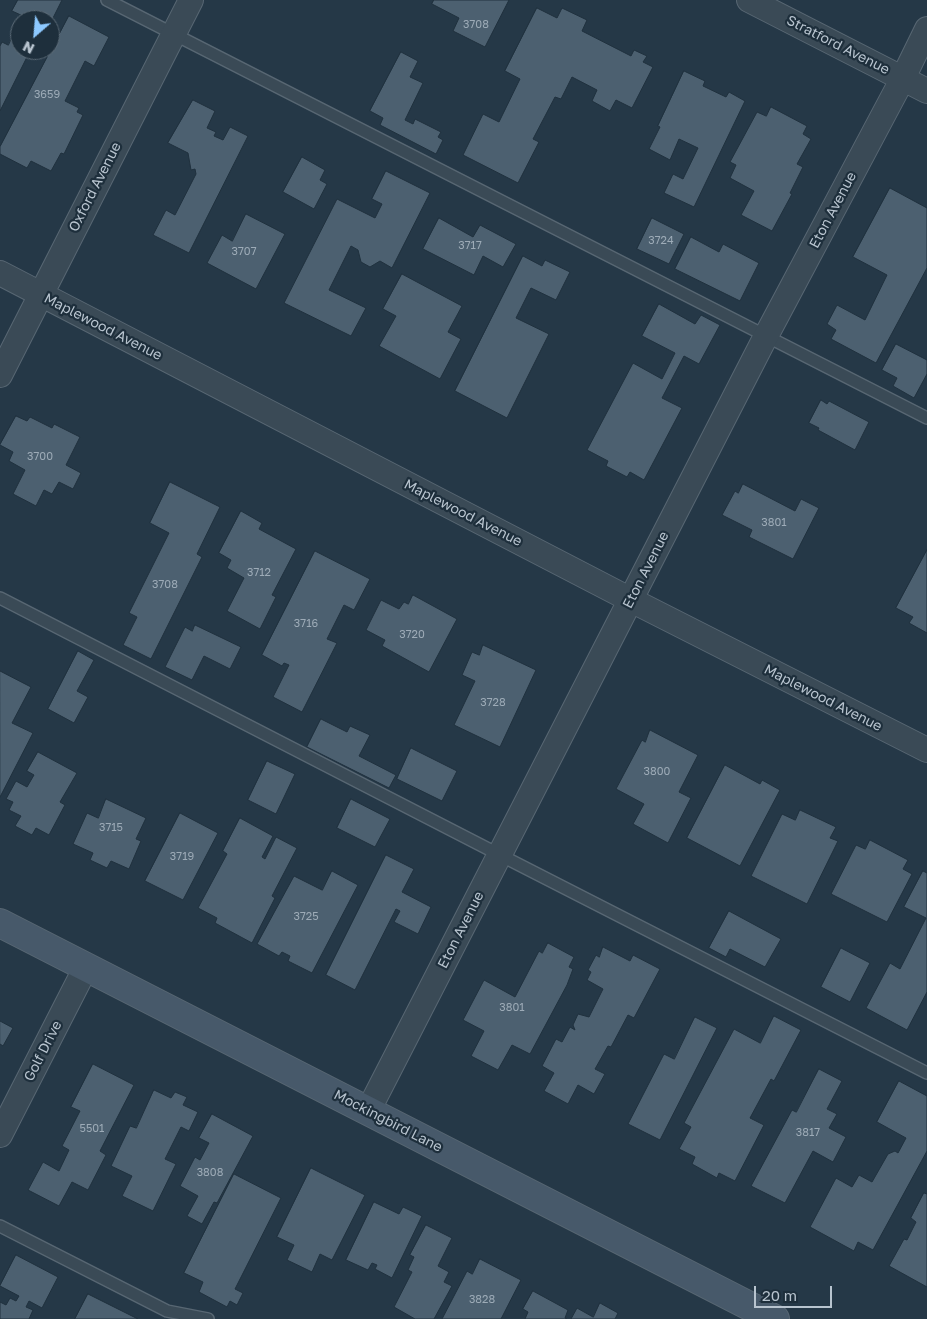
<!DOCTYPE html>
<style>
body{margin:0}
#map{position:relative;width:927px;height:1319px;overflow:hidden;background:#253847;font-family:"Golos Text",sans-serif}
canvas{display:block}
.north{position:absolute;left:10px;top:10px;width:50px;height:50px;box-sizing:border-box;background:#1e2f3c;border:1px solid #5c6b77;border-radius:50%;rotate:207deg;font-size:14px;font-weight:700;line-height:20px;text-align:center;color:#b8c4cf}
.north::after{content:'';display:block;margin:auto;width:18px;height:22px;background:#8dc9ff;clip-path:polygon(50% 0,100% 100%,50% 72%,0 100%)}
.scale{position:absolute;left:754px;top:1286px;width:78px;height:22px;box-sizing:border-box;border:2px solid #b8c4cf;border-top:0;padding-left:6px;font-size:15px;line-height:18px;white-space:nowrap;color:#b8c4cf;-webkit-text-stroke:4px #1e2f3c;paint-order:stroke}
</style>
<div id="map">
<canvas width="927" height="1319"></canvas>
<div class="north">N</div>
<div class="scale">20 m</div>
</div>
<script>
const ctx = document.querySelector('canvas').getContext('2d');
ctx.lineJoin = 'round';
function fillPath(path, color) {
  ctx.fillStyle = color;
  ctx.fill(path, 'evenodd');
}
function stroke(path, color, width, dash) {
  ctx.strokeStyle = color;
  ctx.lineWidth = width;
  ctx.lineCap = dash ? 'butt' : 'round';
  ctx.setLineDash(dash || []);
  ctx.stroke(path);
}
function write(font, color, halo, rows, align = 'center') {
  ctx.font = font + ' "Golos Text",sans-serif';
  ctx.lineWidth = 4.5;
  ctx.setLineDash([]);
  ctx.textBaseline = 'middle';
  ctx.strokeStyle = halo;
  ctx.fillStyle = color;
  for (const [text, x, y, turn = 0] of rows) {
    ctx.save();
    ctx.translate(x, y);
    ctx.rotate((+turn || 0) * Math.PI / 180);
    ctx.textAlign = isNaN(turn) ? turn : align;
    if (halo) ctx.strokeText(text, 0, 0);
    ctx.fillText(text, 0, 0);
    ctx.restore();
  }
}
const building = new Path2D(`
 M18 0H62L50 24V20H20L23 16 12 11Z
 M434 0H509L485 47 453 31 459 18 432 4Z
 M537 8 557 18 562 8 587 20 582 31 631 56 634 50 647 56 643 62 653 67 632 108 616 100 610 111 592 101 597 90 572 77 561 99 555 97 533 139 539 142 518 183 463 155 483 114 499 122 520 79 505 71Z
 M69 16 109 37 94 66 85 61 65 101 79 108 77 112 83 115 64 154 61 153 51 171 31 161 27 168 0 154V147Z
 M20 21V50L29 53 0 111V46L2 42 8 45Z
 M401 52 418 61 410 77 423 83 405 120 413 124 415 119 441 132 438 137 443 140 436 154 380 125 383 118 370 111Z
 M684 71 705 81 703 86 726 97 729 92 745 101 694 207 664 193 673 174 683 179 698 148 679 139 670 160 649 149 660 127 658 126Z
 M193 100 215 111 207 128 216 132 214 136 223 140 230 127 248 136 189 253 153 235 166 210 175 215 196 174 195 169 191 170 188 153 168 143Z
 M771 107 807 126 803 134 811 139 797 164 803 167 790 193 792 194 772 231 741 215 754 191 730 178 736 165 730 162 757 112 766 116Z
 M302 157 325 170 320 180 327 184 314 209 283 192Z
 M386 171 430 193 392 268 380 261 370 267 361 262 358 250 351 246 329 290 366 308 351 336 284 303 337 199 375 218 382 204 372 199Z
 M890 188 927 208V268L876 363 831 339 836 330 827 324 837 305 865 320 887 275 853 257Z
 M246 214 285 234 256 289 207 263 222 235 232 241Z
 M439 218 473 237 480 225 516 244 503 267 483 256 474 275 423 249Z
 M652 218 684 234 669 264 637 249Z
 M691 237 719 252 723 244 759 263 740 301 675 269Z
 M523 256 542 266 545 260 570 272 556 300 531 288 516 318 549 334 507 418 455 391Z
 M402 274 462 306 448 332 461 339 440 379 379 346 396 316 383 309Z
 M659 304 695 324 701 315 720 325 699 364 684 356 662 398 682 408 644 480 630 472 627 477 606 466 608 461 587 450 633 363 662 379 675 353 642 336Z
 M896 344 927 360V374L914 398 893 386 897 378 882 370Z
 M821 400 827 404 829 401 869 422 855 450 818 430 819 428 809 423Z
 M16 416 27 421 30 417 52 428 54 424 80 437 66 465 81 473 73 489 59 482 52 494 44 490 36 506 13 494 25 470 9 461 13 452 0 445Z
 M170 482 220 507 197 554 202 557 151 659 123 645 137 617 129 613 169 533 150 523Z
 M743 484 795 511 801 499 819 508 793 559 749 537 752 530 722 515 735 491 738 493Z
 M241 511 262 523 259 529 296 549 272 595 276 597 260 629 227 611 244 578 227 568 231 560 219 553Z
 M927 550V633L909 623 913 617 896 608Z
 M315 551 370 579 354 610 344 605 327 639 337 643 302 712 273 697 289 665 284 663 282 666 262 655Z
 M413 595 457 619 429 672 382 646 385 640 366 630 381 600 399 609 404 602 408 604Z
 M195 625 241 647 230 669 204 656 192 680 165 667 185 627 192 631Z
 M483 645 536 670 500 747 454 725 475 681 462 675 472 652 479 655Z
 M78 651 94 660 77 691 88 697 74 723 48 709Z
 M0 671 31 687 12 723 33 733 0 797Z
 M321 719 347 732 350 726 370 735 359 756 396 775 389 788 307 747Z
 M650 730 698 755 679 792 691 798 668 843 633 824 644 804 616 789 642 740 645 742Z
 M411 748 457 771 442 801 397 779Z
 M38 752 77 773 60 802 65 805 49 835 36 828 32 835 15 826 21 816 9 810 13 802 6 799 16 781 27 787 34 775 27 771Z
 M267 761 295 774 276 814 248 800Z
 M725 765 760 784 762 780 780 790 740 866 687 838Z
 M106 799 146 818 136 839 141 841 129 869 111 861 107 868 90 860 93 853 73 844 87 813 98 818Z
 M351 799 390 819 375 847 337 828Z
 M800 810 836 827 830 838 838 841 807 904 751 876 782 814 795 820Z
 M180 813 218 833 183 900 145 881Z
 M240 818 273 836 262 857 265 859 276 837 297 848 272 896 275 898 252 943 215 923 217 918 198 908 227 854 223 851Z
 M870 840 908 860 903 869 912 874 887 922 831 894 856 845 865 849Z
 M386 855 414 869 402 892 431 907 418 934 394 922 400 911 396 909 355 990 326 975Z
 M332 871 358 885 312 973 288 961 290 956 282 952 279 956 257 944 294 876 322 890Z
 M923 871 927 873V992L907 1030 866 1008 890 963 900 969 926 918 904 907Z
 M729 911 781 939 765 967 730 949 726 957 709 948Z
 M548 943 574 957 569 967 573 969 567 985 530 1054 512 1045 498 1070 471 1056 484 1031 463 1020 484 980 515 997 539 951 542 953Z
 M603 947 630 961 633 955 660 969 634 1018 628 1015 611 1047 608 1046 595 1069 605 1074 594 1094 578 1085 568 1104 544 1091 554 1073 542 1066 556 1039 562 1042 570 1027 575 1030 573 1025 578 1014 589 1017 603 989 587 980 591 972 588 970 596 955 599 957Z
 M841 948 870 963 850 1002 821 987Z
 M774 1016 801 1030 774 1081 771 1079 750 1118 764 1125 735 1181 719 1173 717 1178 692 1164 695 1157 679 1149 691 1127 684 1123 734 1029 760 1043Z
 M695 1017 717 1028 660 1140 628 1124 664 1054 674 1059Z
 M0 1021 13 1028 3 1046 0 1044Z
 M93 1064 134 1085 100 1151 106 1155 88 1190 72 1182 59 1206 28 1190 43 1162 59 1171 69 1150 62 1146 80 1111 71 1107Z
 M819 1069 842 1081 827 1109 837 1114 829 1128 846 1137 833 1162 813 1151 785 1203 751 1186 792 1110 796 1112Z
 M899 1081 927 1096V1151L873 1250 858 1242 854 1251 810 1227 836 1178 852 1187 859 1175 872 1182 888 1154 895 1151 898 1153 906 1138 877 1122Z
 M154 1090 171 1098 175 1092 187 1097 183 1105 198 1112 189 1131 181 1127 165 1159 176 1164 153 1211 122 1196 132 1176 111 1166 130 1126 136 1128Z
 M212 1114 253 1136 217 1203 214 1202 202 1224 187 1216 198 1196 180 1186 195 1157 200 1160 209 1143 199 1138Z
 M311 1168 365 1195 332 1260 320 1254 312 1272 287 1260 294 1245 277 1237Z
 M234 1174 281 1198 235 1289 243 1293 237 1305 230 1301 227 1307 199 1292 203 1282 184 1273Z
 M924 1193 927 1194V1287L889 1266 904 1239 907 1240 916 1222 911 1218Z
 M374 1202 399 1214 403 1207 422 1216 392 1278 375 1269 377 1265 372 1263 368 1270 346 1260Z
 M426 1225 452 1238 438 1266 449 1272 444 1282 452 1286 434 1319H415L394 1307 412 1272 408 1270 414 1257 410 1255Z
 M16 1255 58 1277 42 1308 29 1301 26 1307 33 1310 29 1319H0V1302L6 1305 10 1298 16 1301 19 1296 0 1286Z
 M480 1259 521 1280 501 1319H442L467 1271 472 1274Z
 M533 1291 568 1310 565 1318 567 1319H525L528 1312 523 1309Z
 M88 1294 138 1319H75Z
 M600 1303 618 1313 615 1319H571L577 1308 593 1317Z`);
const service = new Path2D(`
 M107 0 927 418
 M0 598 500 855 927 1073
 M0 1226 167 1311 208 1319`);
const minor = new Path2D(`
 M749 0 927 91
 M0 273 631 600 927 750
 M0 375 191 0
 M368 1111 766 336 903 78 927 29
 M0 1135 86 967`);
const secondary = new Path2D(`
 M0 923 775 1319`);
const numberNames = [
 ["3708",476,25],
 ["3659",47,95],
 ["3724",661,241],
 ["3717",470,246],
 ["3707",244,252],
 ["3700",40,457],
 ["3801",774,523],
 ["3712",259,573],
 ["3708",165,585],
 ["3716",306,624],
 ["3720",412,635],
 ["3728",493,703],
 ["3800",657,772],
 ["3715",111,828],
 ["3719",182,857],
 ["3725",306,917],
 ["3801",512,1008],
 ["5501",92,1129],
 ["3817",808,1133],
 ["3808",210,1173],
 ["3828",482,1300]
];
const streetNames = [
 ["Stratford Avenue",838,45,27],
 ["Oxford Avenue",95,187,-63],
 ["Eton Avenue",833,210,-62],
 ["Maplewood Avenue",103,327,27],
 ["Maplewood Avenue",463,513,27],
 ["Eton Avenue",646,570,-63],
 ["Maplewood Avenue",823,698,27],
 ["Eton Avenue",461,930,-63],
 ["Golf Drive",43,1051,-63],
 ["Mockingbird Lane",388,1121,27]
];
fillPath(building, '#4c6070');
stroke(building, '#20313e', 1);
stroke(service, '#586773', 14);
stroke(minor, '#586773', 26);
stroke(secondary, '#586773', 30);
stroke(service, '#3a4a56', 11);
stroke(minor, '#3a4a56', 24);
stroke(secondary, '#47596a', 28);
write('11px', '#9dabb7', null, numberNames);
write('14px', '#b8c4cf', '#1e2f3c', streetNames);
</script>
